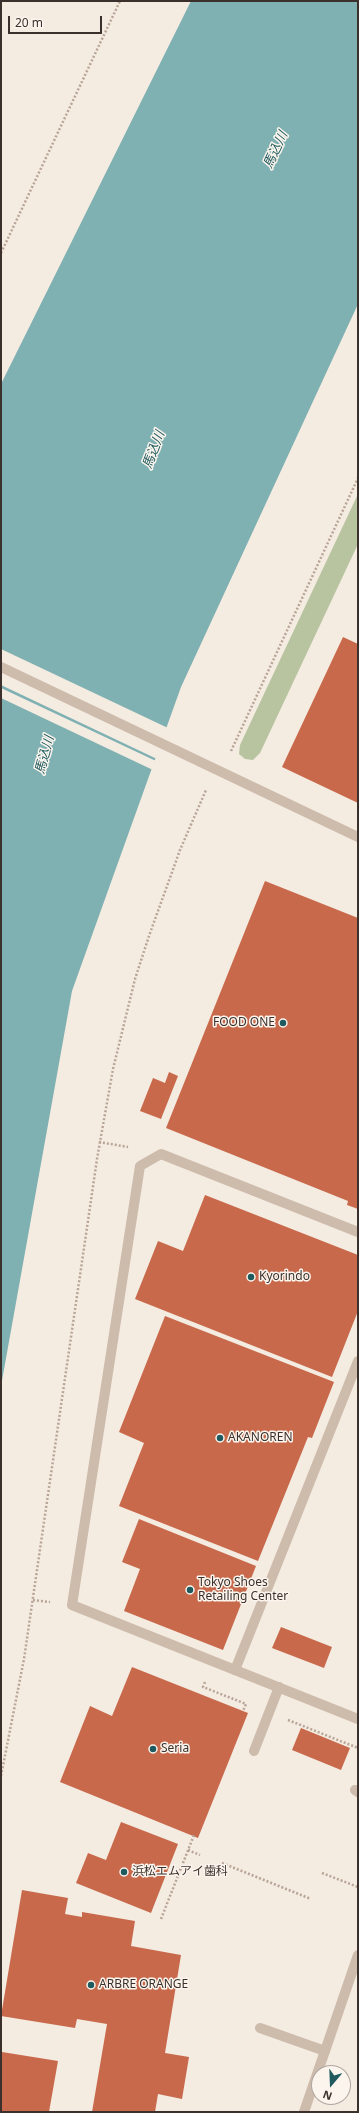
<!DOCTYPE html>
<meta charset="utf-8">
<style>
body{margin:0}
#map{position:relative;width:359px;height:2113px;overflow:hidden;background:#f4ebe1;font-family:"Noto Sans",sans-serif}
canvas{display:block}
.frame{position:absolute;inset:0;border:2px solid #3b302b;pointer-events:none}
.north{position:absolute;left:311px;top:2065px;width:40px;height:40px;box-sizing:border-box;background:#fbf5ee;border:1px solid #aea6a0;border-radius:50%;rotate:199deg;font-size:11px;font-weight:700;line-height:16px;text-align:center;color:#3b302b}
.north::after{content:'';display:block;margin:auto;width:14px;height:18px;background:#1f5a5e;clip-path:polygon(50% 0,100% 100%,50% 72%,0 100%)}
.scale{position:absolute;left:8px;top:16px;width:94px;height:18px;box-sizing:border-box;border:2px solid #3b302b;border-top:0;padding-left:5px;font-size:12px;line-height:14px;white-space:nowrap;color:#3b302b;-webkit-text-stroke:3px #fbf5ee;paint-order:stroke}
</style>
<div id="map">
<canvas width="359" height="2113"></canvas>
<div class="frame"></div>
<div class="north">N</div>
<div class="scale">20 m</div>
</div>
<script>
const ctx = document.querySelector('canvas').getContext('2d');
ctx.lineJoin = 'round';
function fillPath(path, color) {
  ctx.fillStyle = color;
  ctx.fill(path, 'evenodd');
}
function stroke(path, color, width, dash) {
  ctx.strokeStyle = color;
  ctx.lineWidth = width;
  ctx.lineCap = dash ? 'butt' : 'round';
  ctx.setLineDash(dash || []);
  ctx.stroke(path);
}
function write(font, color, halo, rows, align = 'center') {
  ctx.font = font + ' "Noto Sans","Noto Sans JP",sans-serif';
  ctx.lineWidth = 3;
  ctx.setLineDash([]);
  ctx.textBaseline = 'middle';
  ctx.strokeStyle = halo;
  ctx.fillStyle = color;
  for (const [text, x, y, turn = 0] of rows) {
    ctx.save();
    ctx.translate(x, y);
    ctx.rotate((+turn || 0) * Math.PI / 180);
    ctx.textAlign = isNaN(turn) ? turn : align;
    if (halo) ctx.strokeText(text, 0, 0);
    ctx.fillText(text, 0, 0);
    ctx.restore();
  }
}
const green = new Path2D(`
 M358 494V544L260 753 253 760 245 759 239 754 240 745Z`);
const water = new Path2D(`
 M191 1H358V304L181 687 72 991 1 1386V384Z`);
const pier = new Path2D(`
 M1 649 168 728 157 759 1 685Z
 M1 688 156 761 153 770 1 698Z`);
const building = new Path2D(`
 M343 637 358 644V803L282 767Z
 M265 881 358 918V1209L347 1205 348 1201 166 1128Z
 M169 1072 178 1076 161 1119 140 1111 153 1078 165 1083Z
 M205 1195 358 1255V1311L332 1377 135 1299 158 1241 183 1251Z
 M165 1316 334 1382 312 1438 308 1437 258 1561 119 1506 144 1443 119 1432Z
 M139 1519 256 1566 223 1650 124 1611 140 1569 122 1562Z
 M281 1627 332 1647 324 1668 272 1648Z
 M132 1667 248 1713 198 1838 60 1782 90 1706 112 1716Z
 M301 1728 350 1748 341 1770 292 1750Z
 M121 1822 178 1844 151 1913 76 1883 88 1853 106 1860Z
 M22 1890 68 1898 65 1914 82 1917V1912L135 1921 131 1946 181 1955 165 2053 189 2057 182 2099 158 2094 155 2112H92L107 2024 77 2019 75 2028 1 2016Z
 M2 2052 58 2061 49 2112H1Z`);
const path = new Path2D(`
 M1 253 120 1
 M231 751 358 478
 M99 1142 128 1147
 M33 1600 50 1602
 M205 1682 203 1687 246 1704 243 1711
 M288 1720 358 1748
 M1 1776 24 1659 97 1159 113 1069 135 979 149 936 180 850 206 790
 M188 1850 200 1855
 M222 1863 311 1899
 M322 1873 358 1887
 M161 1919 194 1835`);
const service = new Path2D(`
 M235 1670 358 1361
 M254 1751 279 1687
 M355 1790 358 1792
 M260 2028 325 2051`);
const minor = new Path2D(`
 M358 1232 161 1154 140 1166 72 1605 358 1719
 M304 2112 358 1955`);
const tertiary = new Path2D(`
 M1 667 358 837`);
const markers = [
 [283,1023,4,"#1f5a5e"],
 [251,1277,4,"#1f5a5e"],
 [220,1438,4,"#1f5a5e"],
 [190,1590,4,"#1f5a5e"],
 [153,1749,4,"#1f5a5e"],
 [124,1872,4,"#1f5a5e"],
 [91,1985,4,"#1f5a5e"]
];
const poiNames = [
 ["FOOD ONE",275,1023,"right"],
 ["Kyorindo",259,1277],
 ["AKANOREN",228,1438],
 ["Tokyo Shoes",198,1583],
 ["Retailing Center",198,1597],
 ["Seria",161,1749],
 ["浜松エムアイ歯科",132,1872],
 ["ARBRE ORANGE",99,1985]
];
const waterNames = [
 ["馬込川",276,150,-65],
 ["馬込川",154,450,-69],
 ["馬込川",45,755,-75]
];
fillPath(green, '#b8c4a0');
fillPath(water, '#7fb0b2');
fillPath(pier, '#f4ebe1');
fillPath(building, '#c8694b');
stroke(path, '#b9a596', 2.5, [2, 2]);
stroke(service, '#cdbbac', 10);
stroke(minor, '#cdbbac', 10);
stroke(tertiary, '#cdbbac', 10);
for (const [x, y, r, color] of markers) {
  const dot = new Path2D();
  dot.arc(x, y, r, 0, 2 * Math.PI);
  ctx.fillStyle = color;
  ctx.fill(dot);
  stroke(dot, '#fbf5ee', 1.5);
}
write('12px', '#3b302b', '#fbf5ee', poiNames, 'left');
write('italic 13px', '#1f5a5e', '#fbf5ee', waterNames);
</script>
